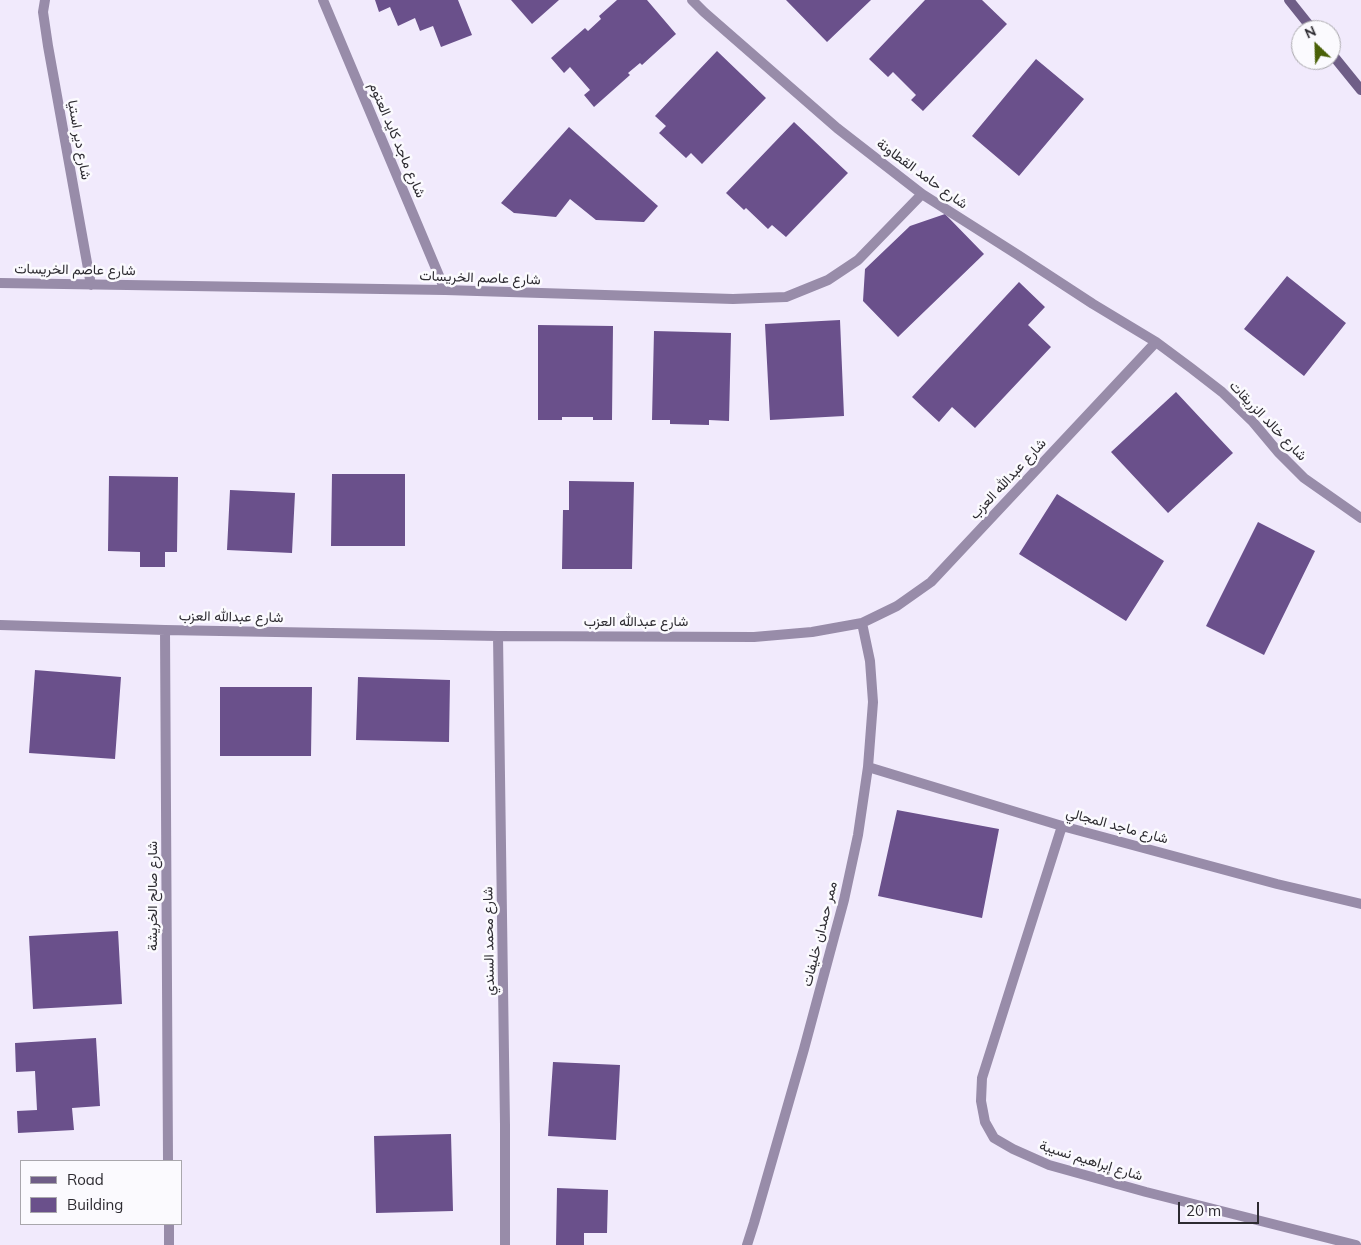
<!DOCTYPE html>
<meta charset="utf-8">
<style>
body{margin:0}
#map{position:relative;width:1361px;height:1245px;overflow:hidden;background:#f1eafc;font-family:Mulish,sans-serif}
canvas{display:block}
.legend{position:absolute;left:20px;top:1160px;width:162px;height:65px;box-sizing:border-box;background:#fbfafe;border:1px solid #a9a7ac;margin:0;padding:6px 9px;list-style:none;font-size:15px;color:#2d2b31}
.legend li{display:flex;align-items:center;gap:10px;height:25px}
.legend b{width:25px;border:1px solid #a9a7ac}
.north{position:absolute;left:1291px;top:20px;width:50px;height:50px;box-sizing:border-box;background:#fbfafe;border:1px solid #a9a7ac;border-radius:50%;rotate:336deg;font-size:14px;font-weight:700;line-height:20px;text-align:center;color:#2d2b31}
.north::after{content:'';display:block;margin:auto;width:18px;height:22px;background:#4a6008;clip-path:polygon(50% 0,100% 100%,50% 72%,0 100%)}
.scale{position:absolute;left:1178px;top:1202px;width:81px;height:22px;box-sizing:border-box;border:2px solid #2d2b31;border-top:0;padding-left:6px;font-size:15px;line-height:18px;white-space:nowrap;color:#2d2b31;-webkit-text-stroke:4px #fbfafe;paint-order:stroke}
</style>
<div id="map">
<canvas width="1361" height="1245"></canvas>
<ul class="legend">
<li><b style="height:6px;background:#6f5e87"></b>Road</li>
<li><b style="height:14px;background:#6a508b"></b>Building</li>
</ul>
<div class="north">N</div>
<div class="scale">20 m</div>
</div>
<script>
const ctx = document.querySelector('canvas').getContext('2d');
ctx.lineJoin = 'round';
function fillPath(path, color) {
  ctx.fillStyle = color;
  ctx.fill(path, 'evenodd');
}
function stroke(path, color, width, dash) {
  ctx.strokeStyle = color;
  ctx.lineWidth = width;
  ctx.lineCap = dash ? 'butt' : 'round';
  ctx.setLineDash(dash || []);
  ctx.stroke(path);
}
function write(font, color, halo, rows, align = 'center') {
  ctx.font = font + ' Mulish,Vazirmatn,sans-serif';
  ctx.lineWidth = 5;
  ctx.setLineDash([]);
  ctx.textBaseline = 'middle';
  ctx.strokeStyle = halo;
  ctx.fillStyle = color;
  for (const [text, x, y, turn = 0] of rows) {
    ctx.save();
    ctx.translate(x, y);
    ctx.rotate((+turn || 0) * Math.PI / 180);
    ctx.textAlign = isNaN(turn) ? turn : align;
    if (halo) ctx.strokeText(text, 0, 0);
    ctx.fillText(text, 0, 0);
    ctx.restore();
  }
}
const building = new Path2D(`
 M375 0H458L472 35 441 47 433 26 420 31 415 18 398 26 390 7 379 12Z
 M511 0H559L532 24Z
 M617 0H647L676 34 642 65 640 63 628 73 630 75 594 107 584 95 590 90 570 67 564 73 551 58 585 28 588 31 601 19 599 16Z
 M786 0H871L827 42Z
 M925 0H982L1007 24 923 111 911 100 916 95 893 72 888 77 869 59Z
 M717 51 766 98 702 164 691 153 686 158 659 133 666 126 655 116Z
 M1036 59 1084 99 1019 176 972 136Z
 M794 122 848 173 786 237 772 225 768 229 746 208 744 210 726 193Z
 M569 127 658 206 644 222 596 220 570 199 556 217 514 213 501 203Z
 M945 214 984 254 898 337 863 301 865 269 910 226Z
 M1287 276 1346 323 1304 376 1244 329Z
 M1019 282 1045 307 1028 325 1051 347 975 428 952 407 939 422 912 397Z
 M840 320 844 416 770 420 765 324Z
 M538 325 613 326 612 420H593V417H562V420H538Z
 M654 331 731 333 729 421 709 420V425L670 424V420H652Z
 M1176 392 1233 453 1168 513 1111 452Z
 M332 474H405V546H331Z
 M109 476 178 477 177 552H165V567H140V552L108 551Z
 M569 481 634 482 632 569H562L563 510H569Z
 M230 490 295 493 292 553 227 550Z
 M1057 494 1164 561 1126 621 1019 554Z
 M1258 522 1315 551 1264 655 1206 626Z
 M35 670 121 677 115 759 29 753Z
 M358 677 450 680 449 742 356 740Z
 M220 687H312L311 756H220Z
 M897 810 999 829 982 918 878 896Z
 M118 931 122 1004 33 1009 29 936Z
 M96 1038 100 1106 72 1108 74 1130 18 1133 17 1111 37 1110 35 1071 16 1072 15 1043Z
 M553 1062 620 1065 616 1140 548 1136Z
 M451 1134 453 1211 376 1213 374 1136Z
 M557 1188 608 1190 607 1233H584V1245H556Z`);
const street = new Path2D(`
 M45 0 43 12 48 46 91 285
 M323 0 445 290
 M692 0 704 12 837 128 922 194 1018 255 1093 304 1156 342 1191 368 1222 392 1253 422 1279 453 1304 478 1361 518
 M0 283 445 290 733 299 786 297 828 280 858 260 922 194
 M0 625 165 630 498 636 754 637 812 632 862 623 897 606 931 582 1156 342
 M165 630 168 1161
 M498 636 505 1125V1245
 M868 767 1062 826 1277 884 1361 904
 M1062 826 982 1078 981 1101 985 1122 994 1138 1013 1149 1049 1165 1146 1192 1356 1245
 M169 1224V1245
 M747 1245 754 1223 804 1049 844 900 858 835 868 767 873 702 870 661 862 623`);
const secondary = new Path2D(`
 M1289 0 1313 30
 M1331 53 1361 90`);
const streetNames = [
 ["شارع دير استيا",79,140,80],
 ["شارع ماجد كايد العتوم",397,140,67],
 ["شارع حامد القطاونة",922,174,36],
 ["شارع عاصم الخريسات",75,270,1],
 ["شارع عاصم الخريسات",480,278,2],
 ["شارع خالد الزريقات",1268,421,46],
 ["شارع عبدالله العزب",1008,479,-47],
 ["شارع عبدالله العزب",231,617,1],
 ["شارع عبدالله العزب",636,622],
 ["شارع ماجد المجالي",1117,826,15],
 ["شارع صالح الخريشة",153,896,-90],
 ["ممر حمدان خليفات",820,934,-76],
 ["شارع محمد السندي",489,941,-91],
 ["شارع إبراهيم نسيبة",1091,1161,17]
];
fillPath(building, '#6a508b');
stroke(street, '#988ca9', 10);
stroke(secondary, '#6f5e87', 10);
write('14px', '#2d2b31', '#fbfafe', streetNames);
</script>
